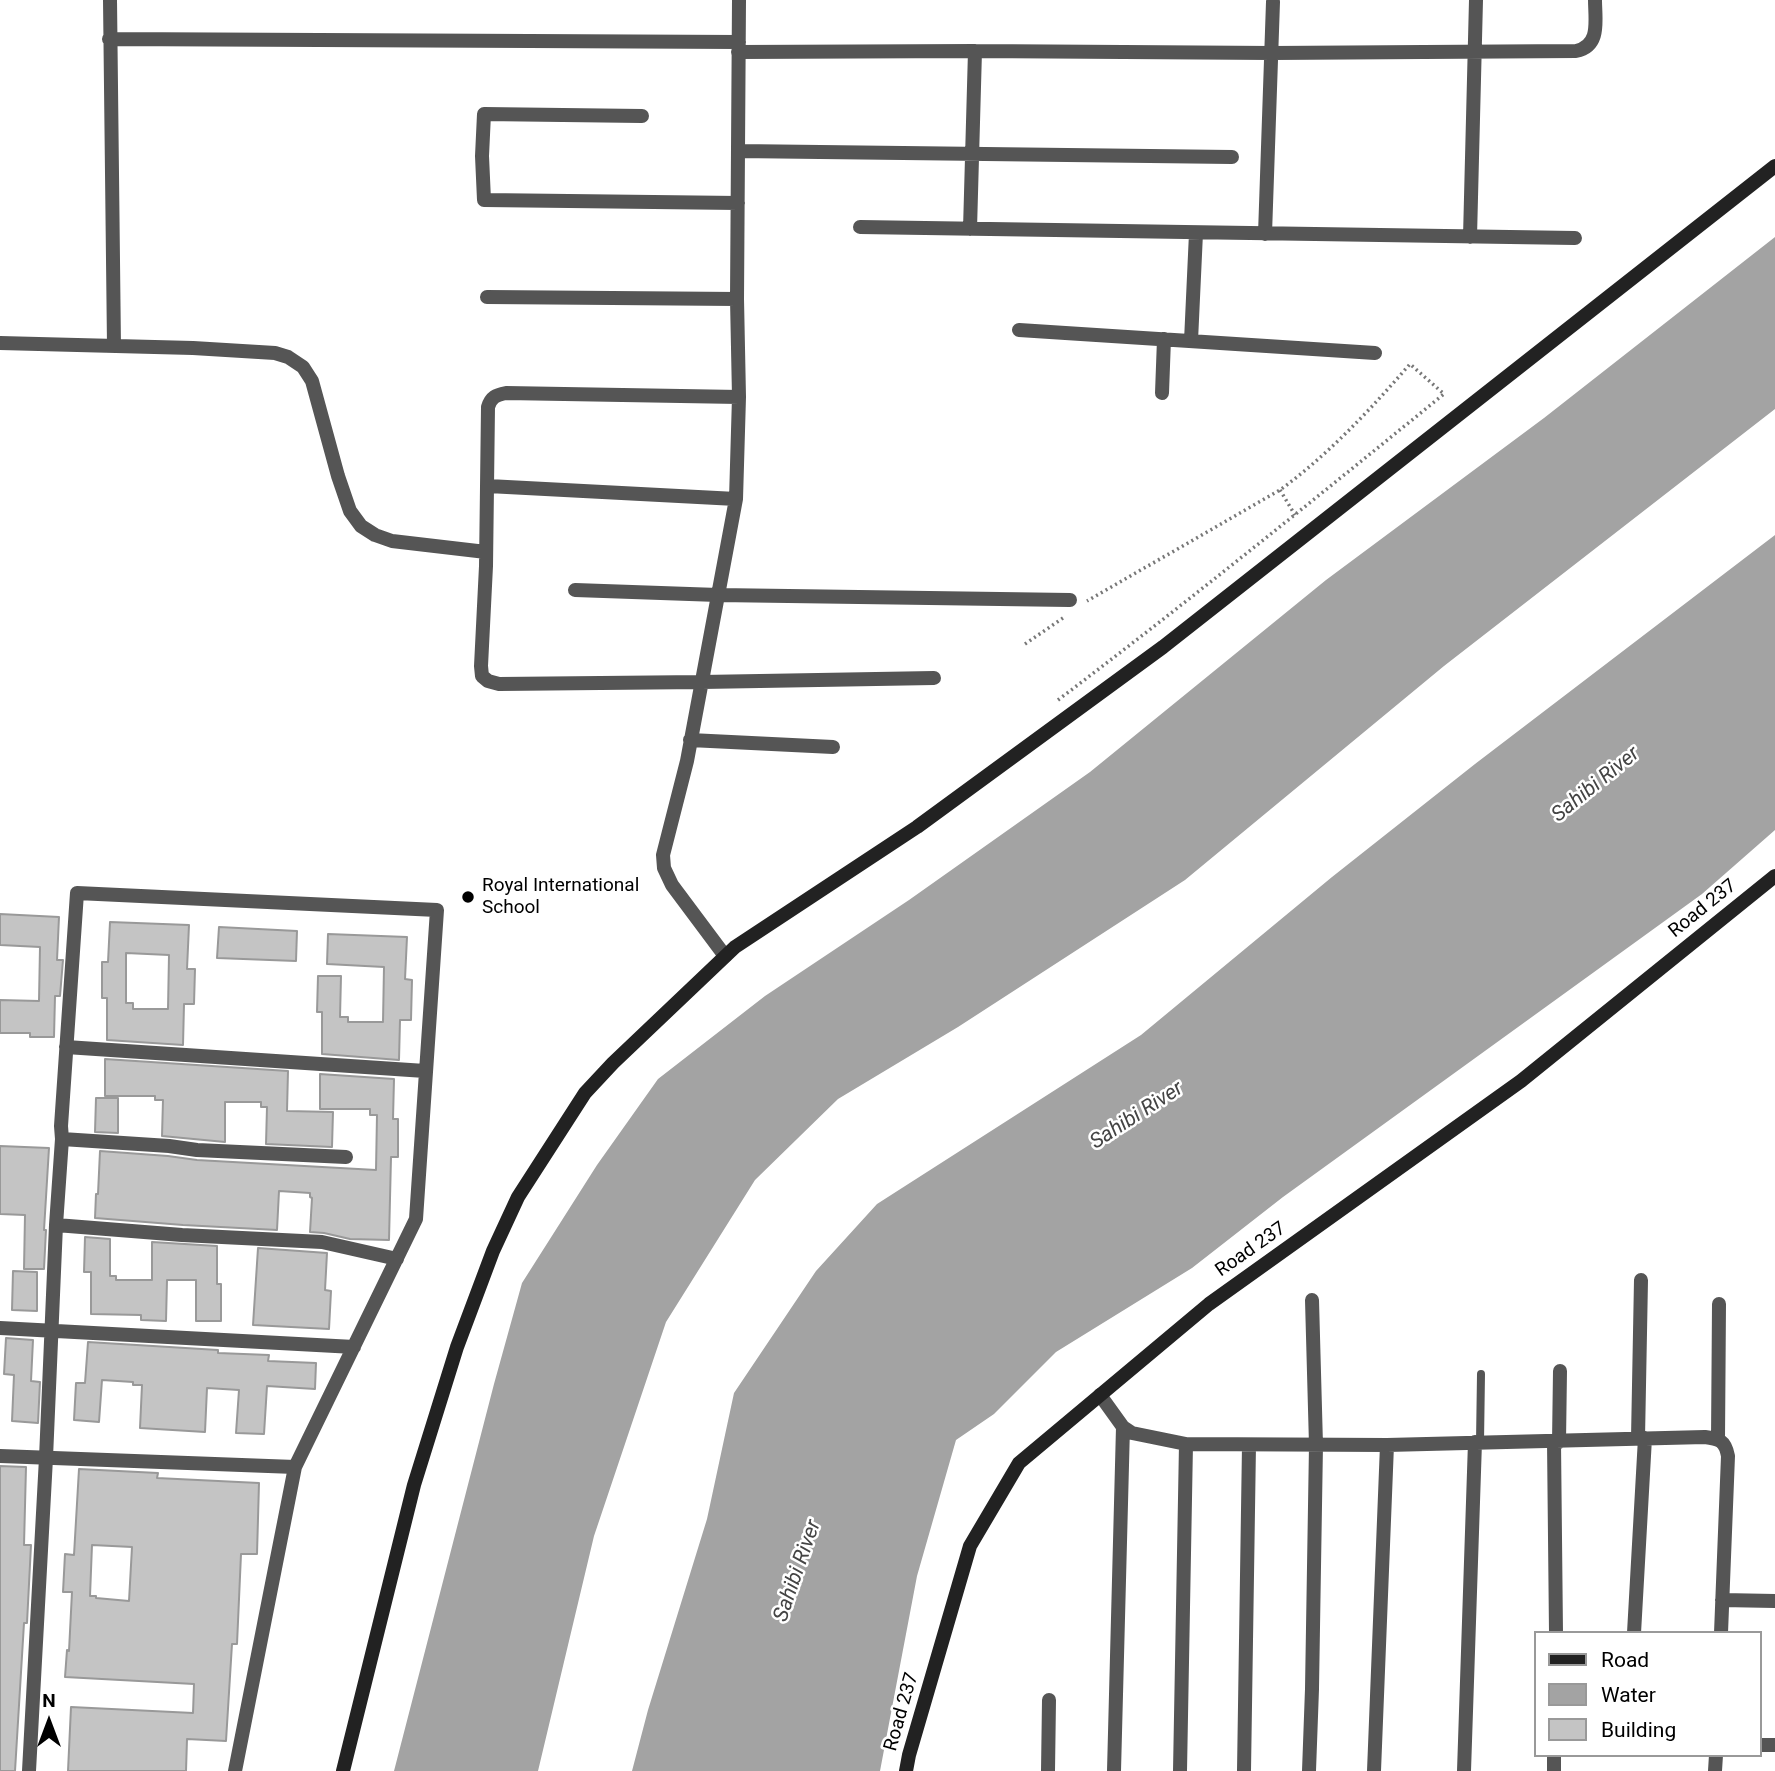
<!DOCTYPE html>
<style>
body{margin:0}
#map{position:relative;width:1775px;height:1771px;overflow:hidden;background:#fff;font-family:Roboto,sans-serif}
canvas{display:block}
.legend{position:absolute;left:1534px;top:1631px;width:228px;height:126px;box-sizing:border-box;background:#fff;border:2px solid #999;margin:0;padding:9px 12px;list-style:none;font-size:21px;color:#000}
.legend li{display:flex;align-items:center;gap:14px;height:35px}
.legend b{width:35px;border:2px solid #999}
.north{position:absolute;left:14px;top:1687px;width:70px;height:70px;-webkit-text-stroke:5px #fff;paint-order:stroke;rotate:0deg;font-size:19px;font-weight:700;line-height:28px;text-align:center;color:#000}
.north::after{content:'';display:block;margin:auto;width:24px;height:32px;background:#000;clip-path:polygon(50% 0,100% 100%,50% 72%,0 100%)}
</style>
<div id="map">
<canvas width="1775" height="1771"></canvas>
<ul class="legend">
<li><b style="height:9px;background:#222"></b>Road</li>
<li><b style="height:19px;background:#a3a3a3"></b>Water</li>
<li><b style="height:19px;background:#c4c4c4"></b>Building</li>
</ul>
<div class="north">N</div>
</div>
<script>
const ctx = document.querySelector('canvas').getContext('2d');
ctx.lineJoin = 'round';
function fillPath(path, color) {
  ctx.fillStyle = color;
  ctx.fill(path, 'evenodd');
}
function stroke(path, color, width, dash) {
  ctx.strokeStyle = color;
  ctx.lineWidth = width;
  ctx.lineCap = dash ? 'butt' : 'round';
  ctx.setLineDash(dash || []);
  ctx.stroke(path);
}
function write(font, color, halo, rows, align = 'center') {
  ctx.font = font + ' Roboto,sans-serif';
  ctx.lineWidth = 5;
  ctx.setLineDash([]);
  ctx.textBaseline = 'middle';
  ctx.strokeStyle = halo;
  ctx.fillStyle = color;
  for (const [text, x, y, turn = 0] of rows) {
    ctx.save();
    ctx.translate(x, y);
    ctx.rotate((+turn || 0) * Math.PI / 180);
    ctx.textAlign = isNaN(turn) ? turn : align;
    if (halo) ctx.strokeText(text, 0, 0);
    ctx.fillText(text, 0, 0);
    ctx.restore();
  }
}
const water = new Path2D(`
 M1775 237V409L1444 666 1185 880 958 1027 838 1099 755 1180 666 1322 594 1536 538 1771H394L494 1384 522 1283 597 1165 658 1079 765 996 909 900 1090 772 1326 580 1544 418Z
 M1775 535V830L1702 894 1283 1197 1192 1268 1056 1352 994 1414 956 1440 917 1576 880 1771H632L648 1710 707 1519 734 1393 816 1271 877 1204 1141 1035 1332 877 1475 764Z`);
const building = new Path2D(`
 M0 914 59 917 57 960H63L60 996H55L54 1037H30V1033H0V1000L39 1001 40 947 0 945Z
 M110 922 189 925 187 969H195L194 1004H184L183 1045 107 1040V998H102V962H108ZM126 953 169 955 168 1009H133V1003H126Z
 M219 927 297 931 296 961 217 958Z
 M328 934 407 937 405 979 412 980 411 1020H400L399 1060 322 1054V1012H317L318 976H341L340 1017H348V1022H383L384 967 327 964Z
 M105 1059 288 1071 287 1111 333 1112 332 1147 266 1144 267 1107H261V1102H225V1142L162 1136 163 1100H155V1096H105Z
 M320 1074 394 1079 393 1119H398V1157H391L389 1240 350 1239 324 1233 310 1232 312 1198 310 1197V1193L279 1191 277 1230 183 1225 95 1218 96 1194H98L100 1151 168 1156 197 1160 376 1170 377 1115H370V1109H320Z
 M96 1098H118V1133L95 1132Z
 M0 1146 49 1148 44 1230H46L44 1269H24L25 1215 0 1214Z
 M85 1237 110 1239V1276H116V1280H152V1242L217 1246V1284H221V1321H196V1280H167L166 1321 141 1320V1315L91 1314V1272H84Z
 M258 1248 327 1253 325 1290 331 1291 329 1329 253 1325Z
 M13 1271 37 1272V1311L12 1310Z
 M6 1338 33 1340 31 1381 40 1382 38 1423 12 1421 14 1375 4 1374Z
 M88 1342 218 1350V1353L269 1355 268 1361 316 1363 315 1389 267 1386 264 1434 236 1433 239 1390 207 1388 205 1432 140 1428 142 1385H133V1382L102 1380 99 1422 74 1420 76 1383H85Z
 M0 1466 26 1467 24 1545H31L27 1623H24L15 1771H0Z
 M79 1469 158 1473 157 1478 259 1483 257 1554H241L237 1644H232L226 1741 187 1739 186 1771H68L71 1707 193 1713 194 1684 65 1677 67 1650 69 1651 72 1592H63L65 1554 74 1555ZM92 1545 132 1547 129 1601 96 1598V1596H90Z`);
const path = new Path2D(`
 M1280 490 1295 515
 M1025 644 1063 618
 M1058 700C1189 601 1316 498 1444 394L1410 364C1370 410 1329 454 1280 490L1087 601`);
const lane = new Path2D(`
 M1480 1442 1481 1374`);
const street = new Path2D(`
 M110 0 114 346
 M109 39 739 42
 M738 52 975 51 1272 53 1576 51C1601 46 1595 20 1595 0
 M642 116 484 114 482 156 484 200 738 203
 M738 151 1232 157
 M860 227 1575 238
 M970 229 975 51
 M1265 234 1273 2
 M1470 237 1476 0
 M487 297 737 299
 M1019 330 1375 353
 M1191 341 1196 233
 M0 343 193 348 275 353 288 357 303 367 312 381 338 476 350 511 361 526 375 535 392 541 486 552
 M1162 393 1164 339
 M739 397 506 393C496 395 491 397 488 407L486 566 481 666 482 676 488 681 499 684 702 682 934 678
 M488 486 736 499
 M575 590 718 595 1070 600
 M690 740 833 747
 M725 956 672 885 664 868 663 855 687 761 736 499 739 397 737 299 739 0
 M66 1047 425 1071
 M62 1139 169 1146 197 1150 346 1157
 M56 1225 182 1235 322 1242 397 1259
 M0 1328 354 1347
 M1100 1395 1123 1427 1132 1433 1186 1444 1387 1445 1705 1437C1719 1439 1725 1440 1728 1456L1721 1633
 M1638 1438 1641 1280
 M1718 1439 1719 1304
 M1554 1442 1556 1633
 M1559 1442 1560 1371
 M0 1456 295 1467
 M1722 1600 1775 1601
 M1634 1633 1645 1438
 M1759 1745H1775
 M29 1771 46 1458 56 1225 62 1139 61 1126 77 893 437 910 416 1219 295 1467 235 1771
 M1048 1771 1049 1700
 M1114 1771 1123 1427
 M1180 1771 1186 1444
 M1244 1771 1249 1445
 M1309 1771 1312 1689 1316 1445 1312 1300
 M1374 1771 1387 1445
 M1464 1771 1475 1442
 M1554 1771V1755
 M1715 1771 1716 1755`);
const secondary = new Path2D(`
 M343 1771 414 1485 457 1347 493 1251 518 1197 585 1093 613 1063 735 947 917 827 1163 647 1775 166
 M906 1771 909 1755 970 1546 1019 1463 1209 1304 1521 1081 1775 876`);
const markers = [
 [468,897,7,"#000"]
];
const poiNames = [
 ["Royal International",482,886],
 ["School",482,908]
];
const streetNames = [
 ["Road 237",1703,909,-39],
 ["Road 237",1251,1250,-35],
 ["Road 237",902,1712,-74]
];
const waterNames = [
 ["Sahibi River",1596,785,-39],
 ["Sahibi River",1137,1116,-33],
 ["Sahibi River",798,1571,-71]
];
fillPath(water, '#a3a3a3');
fillPath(building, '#c4c4c4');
stroke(building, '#999', 2);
stroke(path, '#777', 3.5, [2, 3.5]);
stroke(lane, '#555', 8);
stroke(street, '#555', 14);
stroke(secondary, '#222', 14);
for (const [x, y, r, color] of markers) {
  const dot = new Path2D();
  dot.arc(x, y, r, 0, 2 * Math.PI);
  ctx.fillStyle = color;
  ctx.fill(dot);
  stroke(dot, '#fff', 2.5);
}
write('19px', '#000', '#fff', poiNames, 'left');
write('19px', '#000', '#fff', streetNames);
write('italic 21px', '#444', '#fff', waterNames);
</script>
